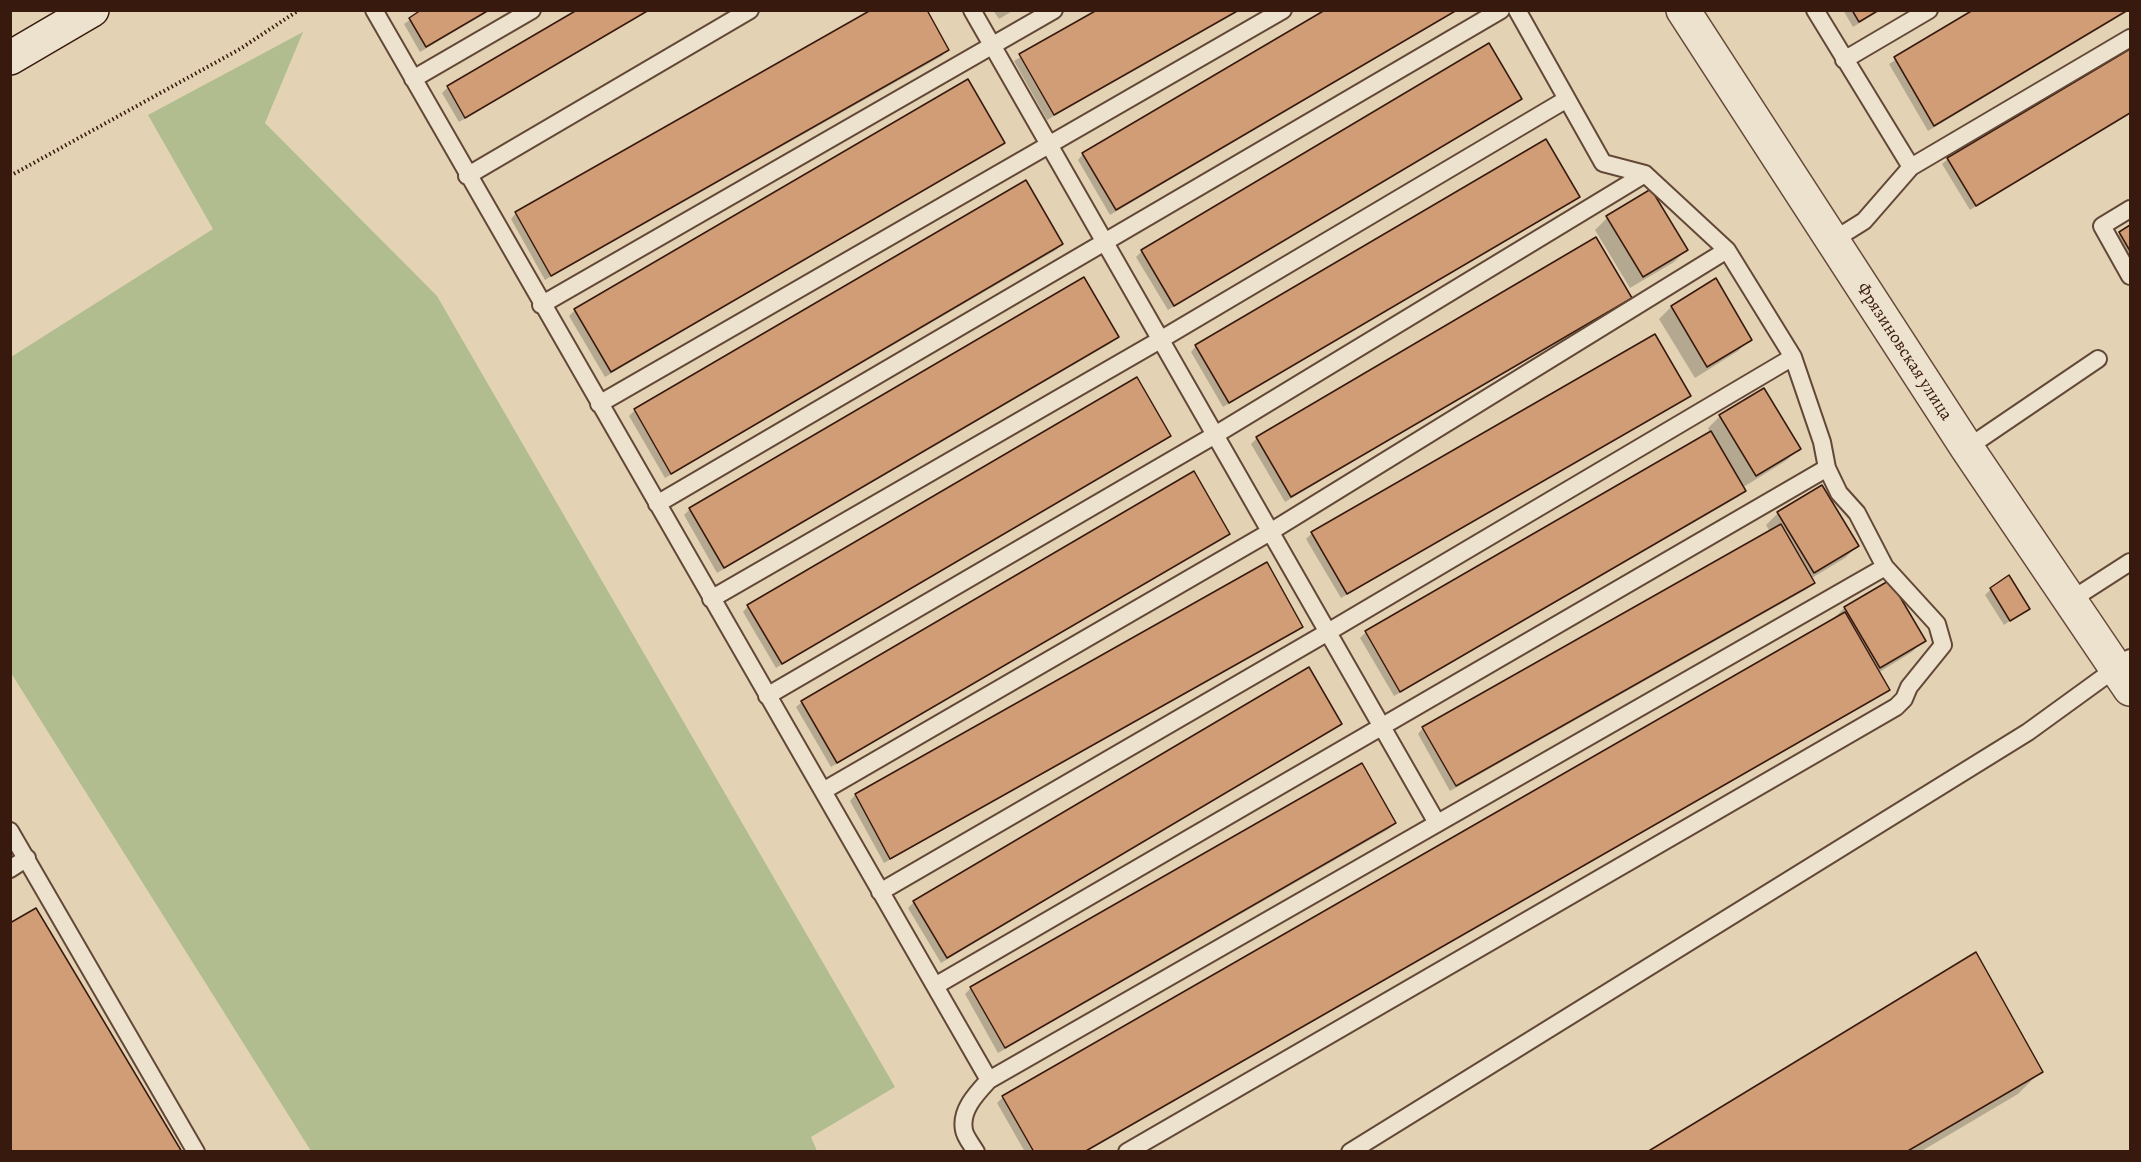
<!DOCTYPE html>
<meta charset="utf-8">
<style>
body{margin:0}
#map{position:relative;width:2141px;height:1162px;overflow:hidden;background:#e3d3b4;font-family:Alegreya,serif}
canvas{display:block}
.frame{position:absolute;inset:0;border:12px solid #38190d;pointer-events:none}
</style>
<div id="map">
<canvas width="2141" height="1162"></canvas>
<div class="frame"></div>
</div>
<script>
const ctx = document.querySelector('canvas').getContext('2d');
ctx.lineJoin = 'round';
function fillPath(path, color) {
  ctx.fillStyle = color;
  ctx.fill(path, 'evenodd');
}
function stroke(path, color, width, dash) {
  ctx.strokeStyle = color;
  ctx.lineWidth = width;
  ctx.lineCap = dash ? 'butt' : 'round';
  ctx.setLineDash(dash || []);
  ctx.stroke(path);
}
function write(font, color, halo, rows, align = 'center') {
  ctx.font = font + ' Alegreya,serif';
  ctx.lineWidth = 4.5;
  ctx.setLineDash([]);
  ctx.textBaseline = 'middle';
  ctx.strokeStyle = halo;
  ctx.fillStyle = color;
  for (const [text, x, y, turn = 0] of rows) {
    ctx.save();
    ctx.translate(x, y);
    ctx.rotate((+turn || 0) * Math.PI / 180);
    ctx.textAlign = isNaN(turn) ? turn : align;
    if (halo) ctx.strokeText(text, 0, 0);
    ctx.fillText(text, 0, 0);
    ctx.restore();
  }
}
const green = new Path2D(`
 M303 32 265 123 437 296 895 1087 811 1137 817 1151H311L11 673V357L213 229 148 115Z`);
const shadow = new Path2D(`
 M424 10H491L420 52 404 24Z
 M580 10H650L459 122 442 93 448 87Z
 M993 10H1014L999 19Z
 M1100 10H1241L1047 120 1014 61Z
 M1328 10H1458L1110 215 1078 160 1083 154Z
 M1843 10H1881L1853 27Z
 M1976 10H2130L1928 131 1889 64Z
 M947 50 942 56 545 280 511 219 516 213Z
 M2130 51V114L1970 210 1942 164 1948 159Z
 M1520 99 1168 310 1136 257 1142 251Z
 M1003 143 605 377 569 316 575 310Z
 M1025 182 1062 244 1056 250 665 478 629 416 634 411Z
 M1651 191 1686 250 1674 262 1630 288 1595 230 1607 218Z
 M1578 197 1223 407 1191 352 1196 346Z
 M2130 226V266L2114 239Z
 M1083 279 1117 337 1111 343 717 573 684 515 690 509Z
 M1715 281 1750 339 1738 351 1695 378 1659 319 1671 307Z
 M1630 297 1285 502 1251 444 1257 438Z
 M1764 390 1799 448 1787 460 1742 488 1744 491 1738 497 1394 696 1360 638 1366 632 1710 433 1708 428 1720 416Z
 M1689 395 1341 598 1306 539 1312 533Z
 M1169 436 776 668 743 612 748 606Z
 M1778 513 1857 546 1845 558 1810 579 1813 583 1807 589 1450 791 1418 734 1423 728 1770 532 1766 525Z
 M1228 534 831 767 796 707 802 702Z
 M1267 564 1301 626 1296 632 884 863 850 801 855 795Z
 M1889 582 1924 640 1912 652 1878 673 1888 690 1882 695 1086 1152H1025L997 1103 1003 1097 1832 620 1844 608Z
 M1991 589 2028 608 2004 625 1985 595Z
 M1341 724 941 963 908 908 914 902Z
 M1361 765 1394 823 1389 829 998 1053 965 994 970 989Z
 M2041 1071 2018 1094 1920 1152H1650Z`);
const building = new Path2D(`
 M421 10H489L426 47 409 18Z
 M577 10H649L465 118 447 86Z
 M871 10H927L949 50 551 276 515 212Z
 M1097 10H1239L1054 115 1019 54Z
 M1325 10H1457L1116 210 1082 153Z
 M1852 10H1879L1859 22Z
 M1973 10H2128L1934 126 1894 57Z
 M1489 43 1522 99 1174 306 1141 250Z
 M2130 49V113L1976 206 1947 158Z
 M968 79 1005 143 611 372 574 309Z
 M1546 139 1580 197 1229 403 1195 345Z
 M1026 180 1063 244 671 474 634 409Z
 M1651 189 1688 250 1643 277 1606 216Z
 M2130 225V251L2119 232Z
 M1596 237 1632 298 1291 497 1256 437Z
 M1084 277 1119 337 724 568 689 508Z
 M1716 278 1752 340 1707 367 1671 306Z
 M1655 334 1691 396 1347 594 1311 532Z
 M1137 377 1171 436 782 664 747 605Z
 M1764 388 1801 449 1756 476 1719 415Z
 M1711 431 1746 491 1400 692 1365 631Z
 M1194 471 1230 534 837 763 801 701Z
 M1822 485 1859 546 1814 573 1777 512Z
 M1781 524 1815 583 1456 786 1422 727Z
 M1267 562 1303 627 890 859 855 794Z
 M2009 575 2030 609 2010 621 1990 588Z
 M1890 580 1926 641 1880 668 1844 607Z
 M1845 612 1890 690 1084 1152H1034L1002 1096Z
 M1309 667 1342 724 947 958 913 901Z
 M1362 763 1396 823 1005 1048 970 987Z
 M36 908 182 1152H10V923Z
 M1976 952 2043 1072 1906 1152H1647Z`);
const path = new Path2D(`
 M10 176 240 49 299 10`);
const lane = new Path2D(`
 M374 10 989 1080C977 1093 960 1110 964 1130 965 1137 972 1145 976 1152
 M972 10 1437 823
 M1815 10 1911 167
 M1844 60 1929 10
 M413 79 532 10
 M467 176 750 10
 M2130 209 2102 226 2130 276
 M1832 241 1864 221 1911 167 2130 38
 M541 305 1054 10
 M599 404 1283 10
 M1967 448 2098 359
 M657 504 1501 10
 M711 599 1160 340 1567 99
 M2071 600 2130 562
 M767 696 1215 435 1645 174
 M823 791 1270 532 1727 250
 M10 831 196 1152
 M10 869 27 858
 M880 892 1328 632 1793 357
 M935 986 1827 468
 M989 1080 1885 567
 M1127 1152 1896 707 1904 699 1909 687 1943 645 1937 624 1885 567 1857 513 1839 493 1827 468 1822 442 1793 357 1727 250 1645 174 1603 163 1517 10
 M1350 1152 2028 732 2130 658`);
const street = new Path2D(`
 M1683 10 1967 448 2130 689`);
const secondary = new Path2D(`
 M10 58 92 10`);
const streetNames = [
 ["Фрязиновская улица",1904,352,57]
];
fillPath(green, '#b1bd8f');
fillPath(shadow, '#0003');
fillPath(building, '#d09d77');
stroke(building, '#38190d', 1.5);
stroke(lane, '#634837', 20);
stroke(street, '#634837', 36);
stroke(secondary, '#38190d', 36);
stroke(path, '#38190d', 4, [1.5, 3]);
stroke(lane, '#ede2ce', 16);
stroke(street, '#ede2ce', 33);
stroke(secondary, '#ede2ce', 33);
write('18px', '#38190d', '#ede2ce', streetNames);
</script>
